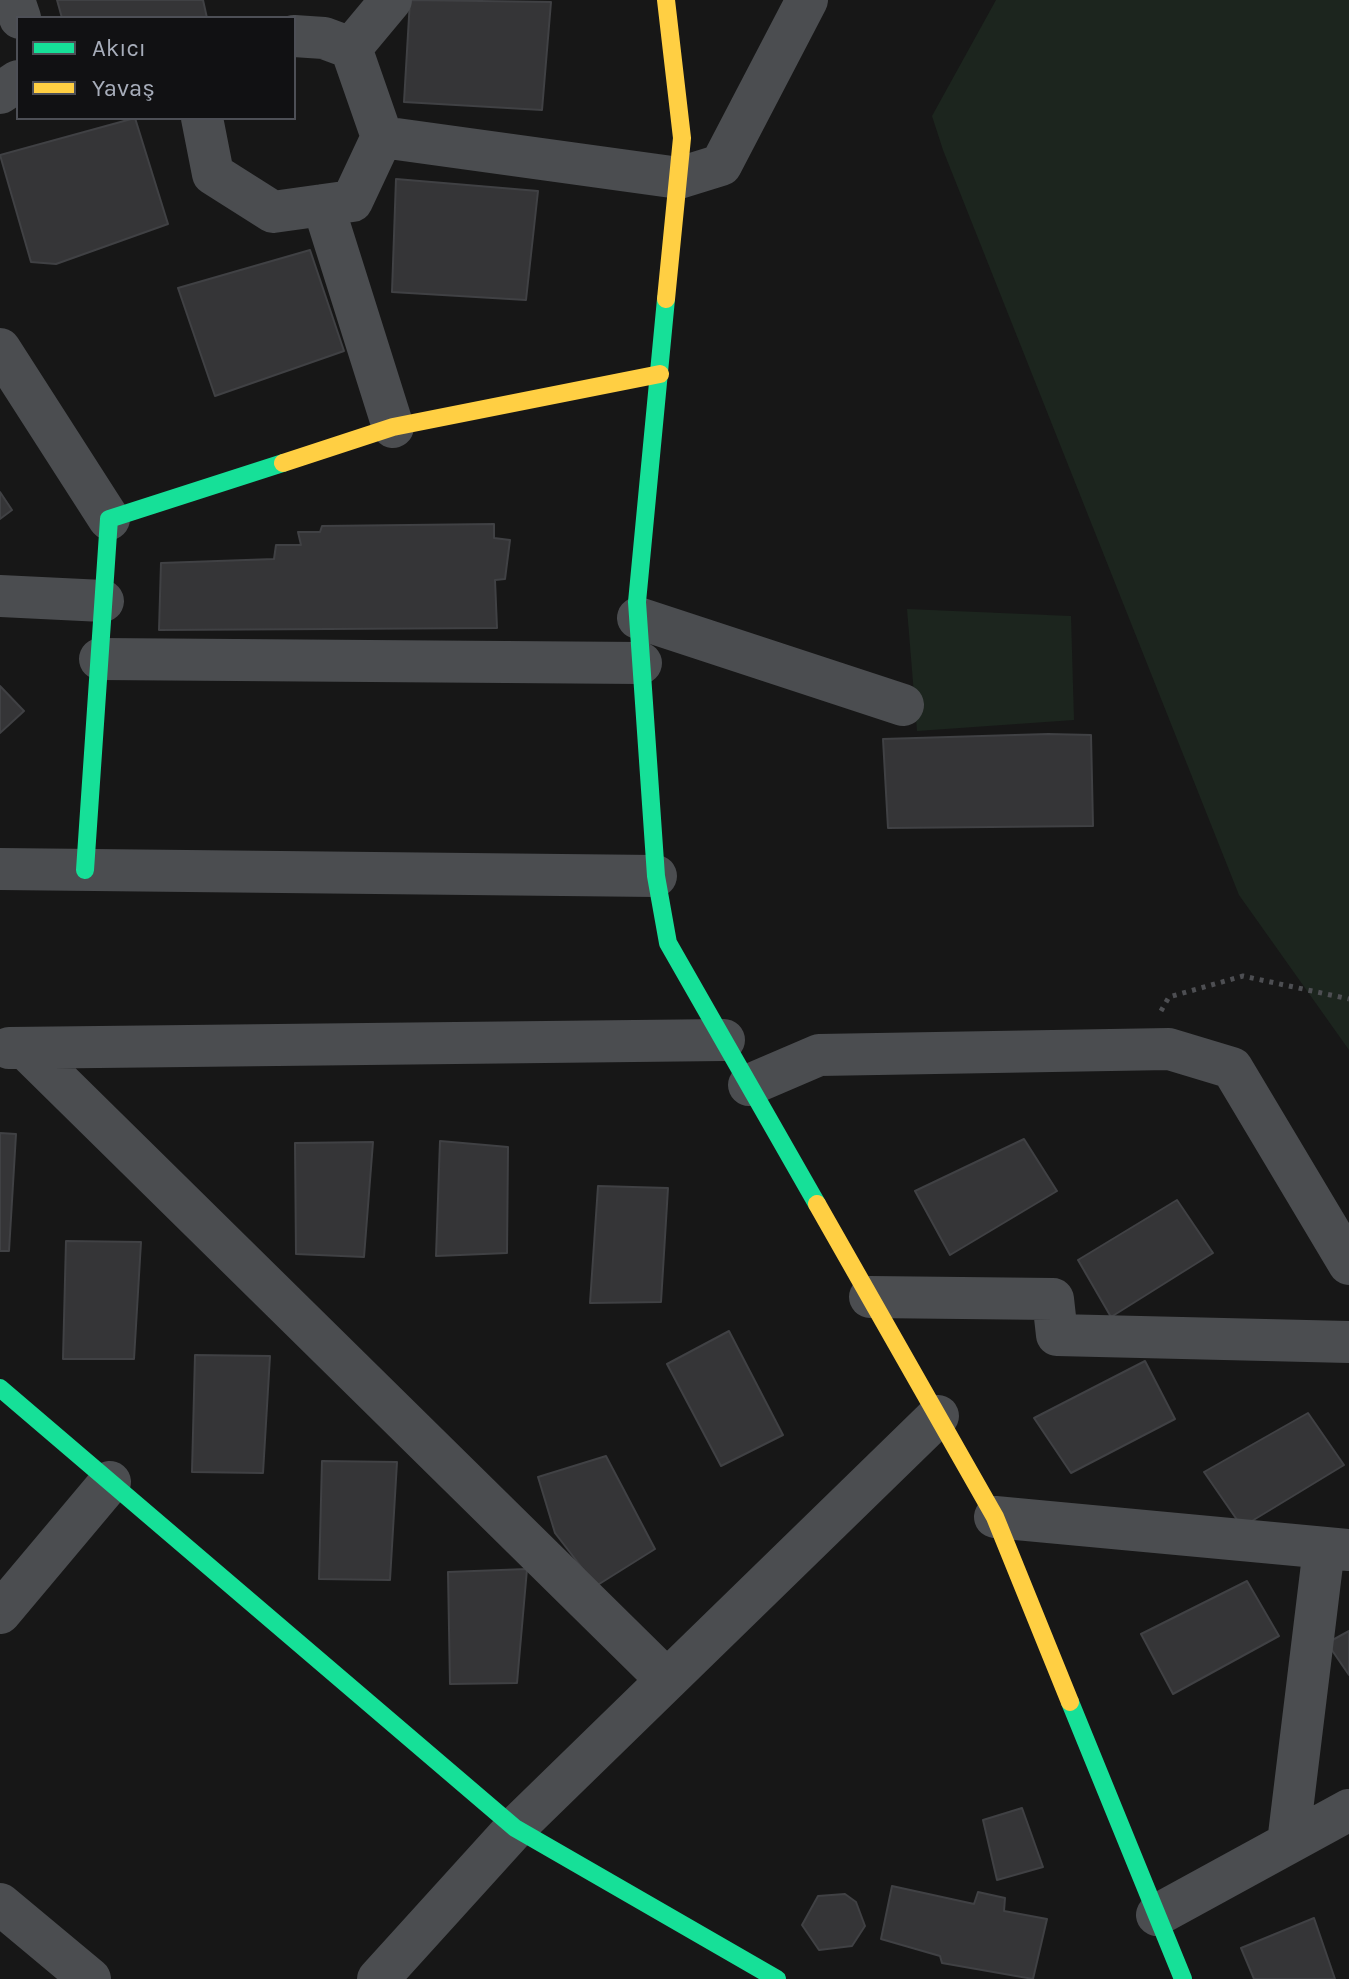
<!DOCTYPE html>
<meta charset="utf-8">
<style>
body{margin:0}
#map{position:relative;width:1349px;height:1979px;overflow:hidden;background:#171717;font-family:Karla,sans-serif}
canvas{display:block}
.legend{position:absolute;left:16px;top:16px;width:280px;height:104px;box-sizing:border-box;background:#111113;border:2px solid #4d4f56;margin:0;padding:10px 14px;list-style:none;font-size:24px;color:#a7adba}
.legend li{display:flex;align-items:center;gap:16px;height:40px}
.legend b{width:40px;border:2px solid #4d4f56}
</style>
<div id="map">
<canvas width="1349" height="1979"></canvas>
<ul class="legend">
<li><b style="height:10px;background:#16e098"></b>Akıcı</li>
<li><b style="height:10px;background:#ffcf43"></b>Yavaş</li>
</ul>
</div>
<script>
const ctx = document.querySelector('canvas').getContext('2d');
ctx.lineJoin = 'round';
function fillPath(path, color) {
  ctx.fillStyle = color;
  ctx.fill(path, 'evenodd');
}
function stroke(path, color, width, dash) {
  ctx.strokeStyle = color;
  ctx.lineWidth = width;
  ctx.lineCap = dash ? 'butt' : 'round';
  ctx.setLineDash(dash || []);
  ctx.stroke(path);
}
const green = new Path2D(`
 M996 0H1349V1050L1239 895 943 150 932 116Z
 M907 609 1071 616 1074 720 917 731Z`);
const building = new Path2D(`
 M57 0H203L207 18H62Z
 M410 0 551 2 542 110 404 102Z
 M135 118 168 224 56 264 31 262 0 155Z
 M396 179 538 191 526 300 392 292Z
 M310 250 344 351 215 396 178 288Z
 M0 492 12 510 0 519Z
 M494 524V538L510 540 505 579 495 580 497 628 159 630 161 563 274 559 276 545H301L298 532H320L322 526Z
 M0 686 24 711 0 733Z
 M1048 734 1091 735 1093 826 888 828 883 739Z
 M0 1133 16 1134 9 1251H0Z
 M1024 1139 1057 1191 950 1255 915 1191Z
 M440 1141 508 1147 507 1253 436 1256Z
 M373 1142 364 1257 296 1254 295 1143Z
 M598 1186 668 1188 661 1302 590 1303Z
 M1177 1200 1213 1253 1111 1317 1078 1260Z
 M66 1241 141 1242 134 1359H63Z
 M729 1331 783 1435 721 1466 667 1364Z
 M195 1355 270 1356 263 1473 192 1472Z
 M1145 1361 1175 1419 1071 1473 1034 1418Z
 M1308 1413 1344 1465 1242 1527 1204 1472Z
 M606 1456 655 1549 596 1586 555 1533 538 1477Z
 M322 1461 397 1462 390 1580 319 1579Z
 M527 1569 517 1683 450 1684 448 1572Z
 M1247 1581 1279 1636 1173 1694 1141 1634Z
 M1349 1631V1675L1327 1643Z
 M1022 1808 1043 1867 997 1880 983 1820Z
 M892 1886 974 1904 978 1892 1005 1898 1004 1911 1047 1919 1033 1979 942 1963 940 1956 881 1939Z
 M845 1894 856 1902 865 1926 852 1946 819 1950 802 1925 818 1896Z
 M1314 1918 1335 1979H1254L1241 1948Z`);
const path = new Path2D(`
 M1161 1011 1169 997 1243 976 1349 999`);
const street = new Path2D(`
 M14 0 20 18
 M351 48 391 0
 M0 93 18 81
 M202 118 213 174 273 212 352 201 382 137 351 48 324 38 294 36
 M382 137 679 178 721 165 807 0
 M323 205 393 427
 M0 349 109 519
 M0 596 103 601
 M638 618 903 705
 M100 659 641 663
 M0 869 656 876
 M9 1048 724 1040
 M25 1048 667 1680
 M749 1085 819 1055 1169 1049 1232 1068 1349 1264
 M870 1297 1053 1299 1057 1335 1349 1342
 M995 1517 1349 1550
 M0 1613 110 1482
 M1288 1843 1324 1548
 M0 1904 90 1979
 M1157 1915 1349 1810
 M378 1979 515 1828 938 1416`);
const fast = new Path2D(`
 M666 299 637 602 656 876 668 943 817 1204
 M85 870 109 519 283 463
 M0 1388 515 1828 777 1979
 M1070 1702 1183 1979`);
const slow = new Path2D(`
 M666 0 682 138 666 299
 M283 463 393 427 660 374
 M817 1204 995 1517 1070 1702`);
fillPath(green, '#1c251e');
fillPath(building, '#353537');
stroke(building, '#404144', 2);
stroke(path, '#4d4e52', 5, [4, 6]);
stroke(street, '#4b4d50', 42);
stroke(fast, '#16e098', 18);
stroke(slow, '#ffcf43', 18);
</script>
